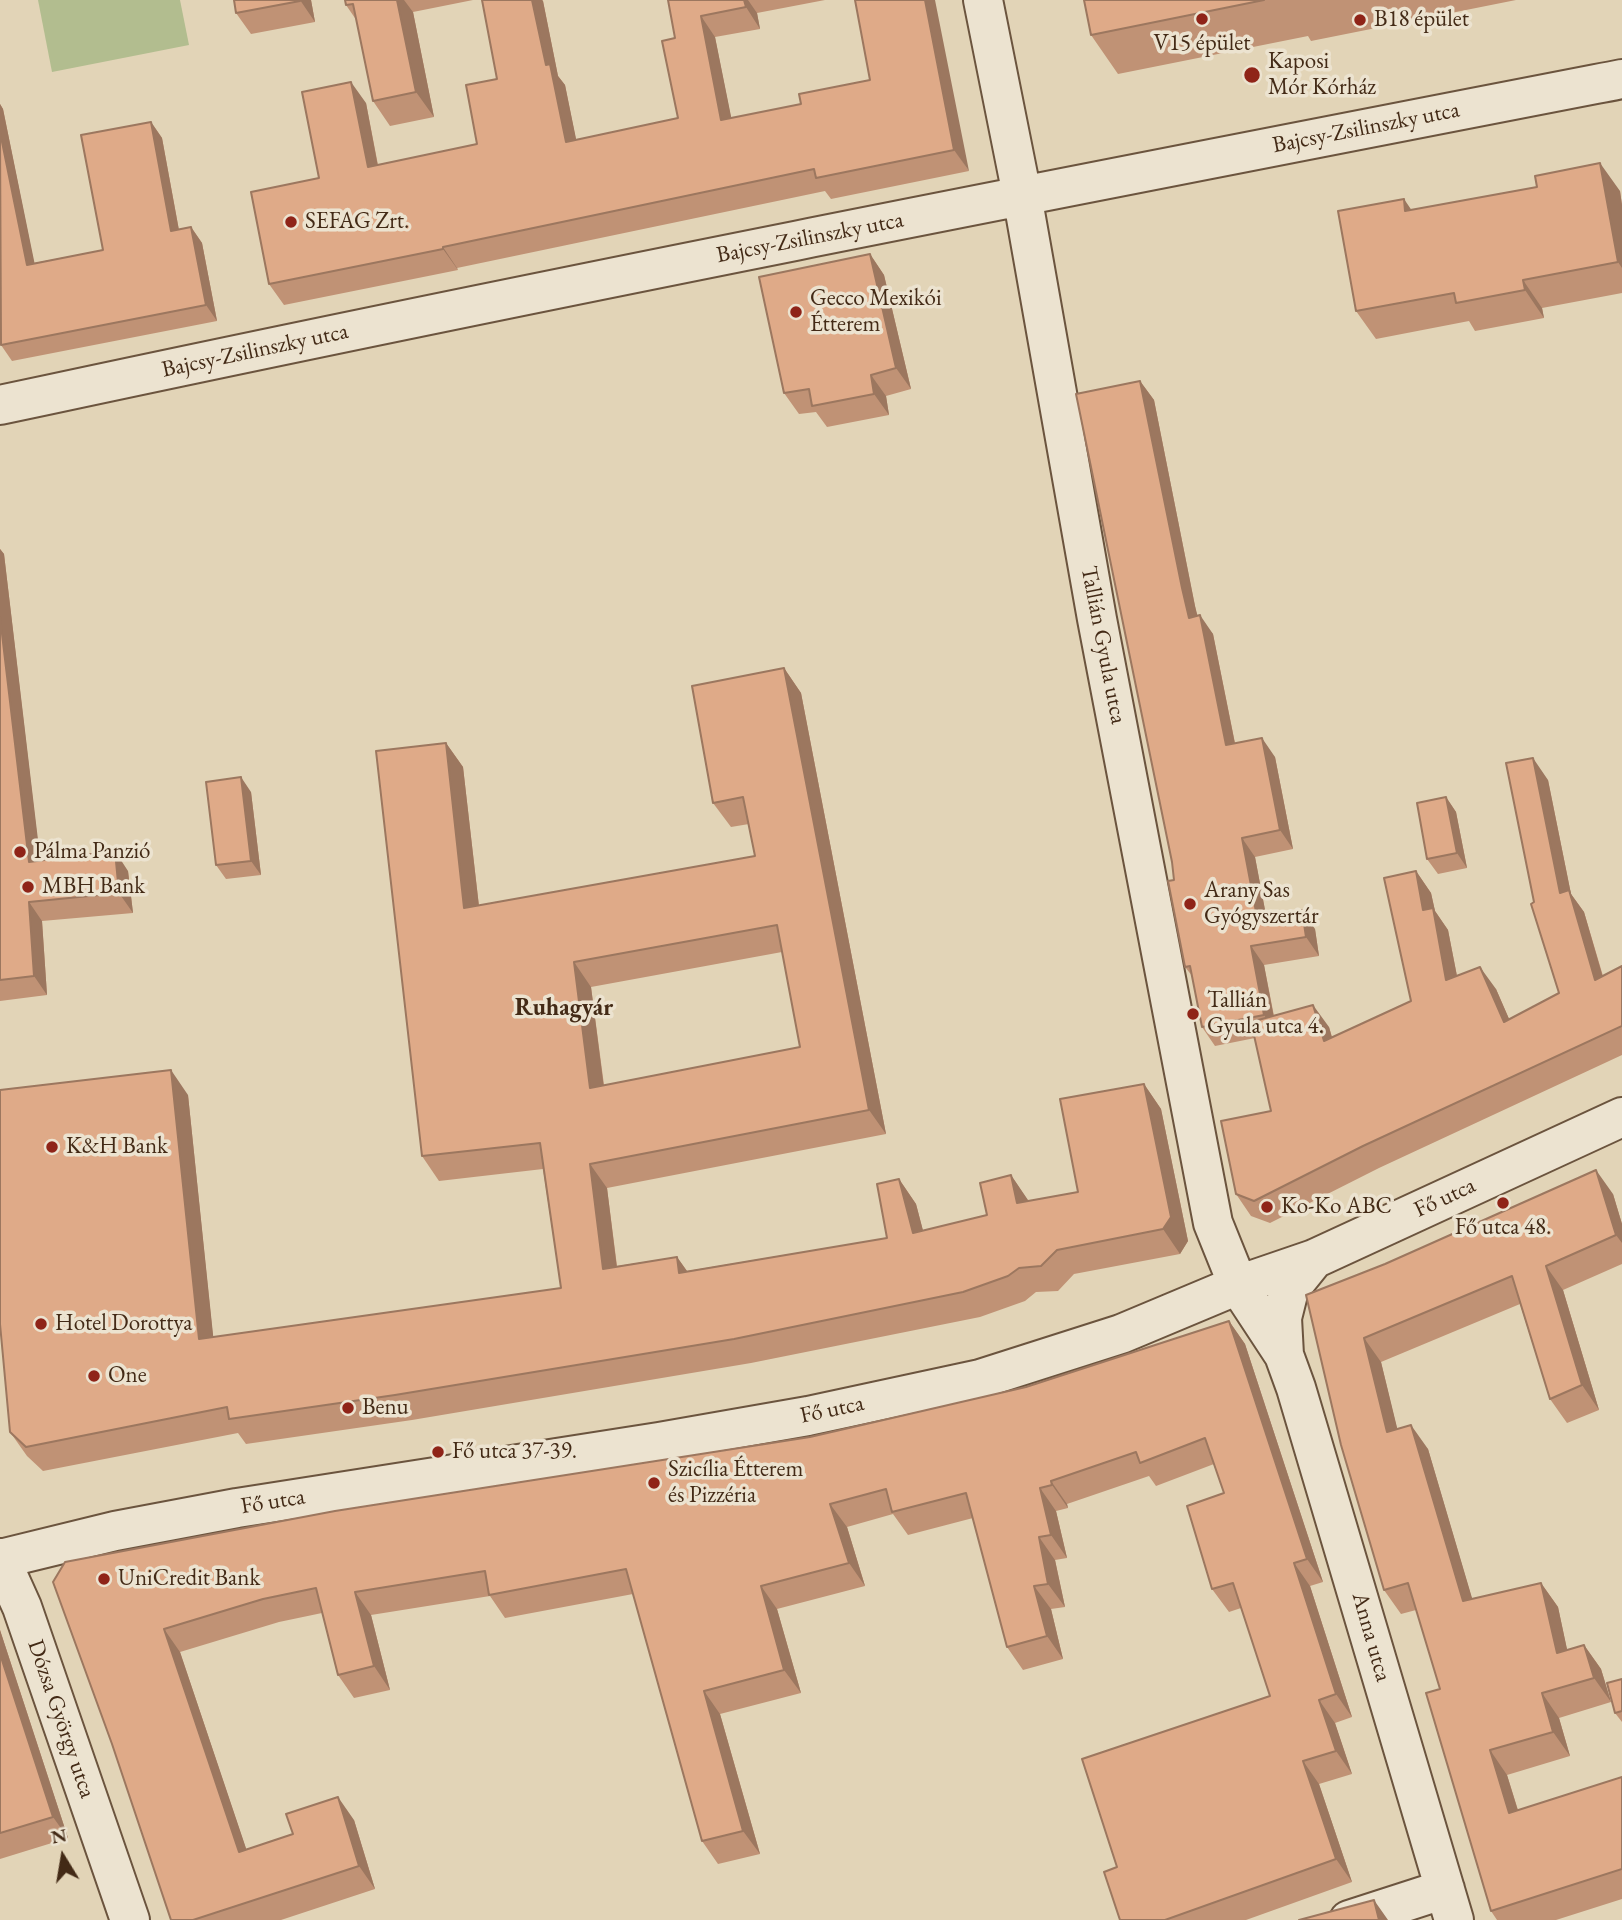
<!DOCTYPE html>
<meta charset="utf-8">
<style>
body{margin:0}
#map{position:relative;width:1622px;height:1920px;overflow:hidden;background:#e2d4b7;font-family:"EB Garamond",serif}
canvas{display:block}
.north{position:absolute;left:28px;top:1822px;width:70px;height:70px;-webkit-text-stroke:5px #ece3d0;paint-order:stroke;rotate:349deg;font-size:19px;font-weight:700;line-height:28px;text-align:center;color:#432a16}
.north::after{content:'';display:block;margin:auto;width:24px;height:32px;background:#432a16;clip-path:polygon(50% 0,100% 100%,50% 72%,0 100%)}
</style>
<div id="map">
<canvas width="1622" height="1920"></canvas>
<div class="north">N</div>
</div>
<script>
const ctx = document.querySelector('canvas').getContext('2d');
ctx.lineJoin = 'round';
function fillPath(path, color) {
  ctx.fillStyle = color;
  ctx.fill(path, 'evenodd');
}
function stroke(path, color, width, dash) {
  ctx.strokeStyle = color;
  ctx.lineWidth = width;
  ctx.lineCap = dash ? 'butt' : 'round';
  ctx.setLineDash(dash || []);
  ctx.stroke(path);
}
function write(font, color, halo, rows, align = 'center') {
  ctx.font = font + ' "EB Garamond",serif';
  ctx.lineWidth = 7;
  ctx.setLineDash([]);
  ctx.textBaseline = 'middle';
  ctx.strokeStyle = halo;
  ctx.fillStyle = color;
  for (const [text, x, y, turn = 0] of rows) {
    ctx.save();
    ctx.translate(x, y);
    ctx.rotate((+turn || 0) * Math.PI / 180);
    ctx.textAlign = isNaN(turn) ? turn : align;
    if (halo) ctx.strokeText(text, 0, 0);
    ctx.fillText(text, 0, 0);
    ctx.restore();
  }
}
const green = new Path2D(`
 M38 0H180L189 45 52 72Z`);
const minor = new Path2D(`
 M983 0 1022 195 1097 619 1213 1223 1238 1285 1284 1355 1296 1388 1454 1920
 M0 405C539 289 1081 184 1622 79
 M1284 1355 1282 1318 1289 1290 1314 1259
 M0 1558 22 1607 130 1920
 M0 1559 115 1531 237 1508 659 1442 808 1416 980 1379 1121 1334 1238 1285 1314 1259 1622 1117
 M1349 1920 1445 1889`);
const wall = new Path2D(`
 M234 0H311L315 22 251 34 236 13Z
 M345 0H473L413 12 434 117 390 126 373 101 357 21 346 5Z
 M482 0H542L543 1 558 76 565 85 576 140 678 118 675 38 668 0H825L757 13 760 29 715 37 731 118 801 104 870 80 855 0 969 171 831 199 825 191 457 268 458 270 284 305 269 284 319 178 366 103 378 165 477 144 497 79Z
 M1084 0H1516L1311 41 1308 36 1118 74 1091 35Z
 M0 104 3 109 34 263 103 250 151 122 162 138 179 230 191 227 202 243 217 321 12 361 1 345 0 342Z
 M1620 191 1622 205V293L1542 308 1544 318 1475 331 1469 321 1376 339 1356 311 1411 210Z
 M870 254 884 275 911 389 886 396 889 415 827 427 816 412 799 414 784 393Z
 M1140 381 1154 400 1195 606 1197 616 1213 634 1235 743 1275 757 1293 849 1255 857 1266 916 1315 929 1319 956 1264 965 1274 1016 1329 1027 1332 1037 1411 1001 1416 871 1431 893 1435 911 1448 930 1457 976 1496 989 1509 1019 1559 993 1534 902 1548 780 1571 894 1584 912 1603 976 1622 966V1055L1379 1168 1270 1223 1251 1216 1236 1194 1271 1111 1255 1038 1215 1046 1202 1027 1193 977 1185 967Z
 M0 549 4 554 40 861 128 871 133 913 42 921 47 995 0 1001Z
 M784 668 801 693 886 1134 607 1188 617 1266 677 1257 687 1271 887 1238 899 1179 916 1204 923 1231 987 1215 1011 1175 1028 1201 1078 1192 1144 1084 1161 1109 1188 1241 1180 1254 1074 1274 1058 1291 1036 1292 1025 1301 980 1317 751 1363 412 1420 246 1444 238 1433 43 1471 27 1456 10 1432 188 1095 213 1337 561 1288 543 1169 439 1181 422 1156 446 743 463 767 479 906 755 856 749 824 731 827 713 803ZM782 952 800 1047 604 1085 591 987Z
 M251 792 261 875 226 879 216 865Z
 M1446 797 1456 812 1467 868 1438 874 1427 859Z
 M1613 1194 1622 1224V1264L1563 1290 1599 1410 1567 1423 1550 1399 1520 1304 1381 1362 1397 1429 1428 1449 1472 1599 1541 1583 1558 1607 1567 1650 1584 1645 1601 1669 1611 1702 1559 1718 1570 1756 1507 1775 1518 1810 1622 1777V1899L1556 1920H1497L1491 1911 1440 1689 1416 1610 1401 1614 1384 1590 1306 1295Z
 M1229 1321 1245 1344 1323 1582 1310 1586 1352 1717 1335 1723 1352 1774 1319 1784 1352 1882 1246 1920H1120L1117 1867 1270 1696 1241 1608 1229 1612 1212 1589 1224 1493 1214 1464 1156 1486 1149 1476 1067 1504 1068 1508 1056 1511 1067 1558 1055 1560 1065 1607 1051 1609 1063 1659 1023 1670 1007 1647 973 1518 908 1535 893 1514 847 1527 865 1586 777 1609 801 1693 720 1714 760 1854 718 1864 702 1841 633 1594 505 1618 490 1596 371 1615 390 1690 354 1698 338 1675 322 1613 279 1622 180 1652 246 1849 354 1820 375 1889 281 1920H171L112 1744 53 1582 810 1437 1026 1387Z
 M0 1630 68 1838 0 1859Z
 M1622 1679V1722L1615 1713Z`);
const shadedWall = new Path2D(`
 M300 0H311L315 22Z
 M397 0H404L413 12 434 117 416 92Z
 M532 0H542L543 1 558 76 565 85 581 163 566 142 546 65Z
 M744 0H748L757 13 760 29 746 7Z
 M925 0H935L969 171 954 150Z
 M701 16 715 37 736 141 721 120Z
 M351 82 366 103 382 188 368 167Z
 M0 104 3 109 38 280 27 265 0 132Z
 M151 122 162 138 182 247 171 231Z
 M1600 163 1620 191 1622 205V268L1618 262Z
 M1404 199 1423 227 1405 211Z
 M191 227 202 243 217 321 206 305Z
 M443 247 457 268 458 270 443 249Z
 M870 254 884 275 911 389 896 368Z
 M1523 280 1542 308 1544 318 1525 290Z
 M871 375 886 396 889 415 874 394Z
 M1140 381 1154 400 1195 606 1203 637 1189 618 1182 588Z
 M0 549 4 554 43 882 29 862 0 617Z
 M1200 615 1213 634 1239 764 1226 745Z
 M784 668 801 693 886 1134 869 1110Z
 M1262 738 1275 757 1293 849 1280 830Z
 M446 743 463 767 482 933 464 908Z
 M1533 758 1548 780 1571 894 1584 912 1610 1002 1595 980 1560 893Z
 M241 777 251 792 261 875 251 861Z
 M1446 797 1456 812 1467 868 1457 853Z
 M1242 838 1255 857 1270 936 1257 917Z
 M115 851 128 871 133 913 119 893Z
 M1416 871 1431 893 1435 911 1448 930 1462 1002 1446 980 1423 910Z
 M29 902 42 921 47 995 34 976Z
 M1302 910 1315 929 1319 956 1306 937Z
 M1251 946 1264 965 1277 1034 1264 1015Z
 M574 962 591 987 607 1112 590 1088Z
 M1480 967 1496 989 1520 1044 1504 1022Z
 M1313 1005 1329 1027 1339 1063 1324 1041Z
 M171 1070 188 1095 216 1363 199 1339Z
 M1144 1084 1161 1109 1188 1241 1180 1254 1163 1229Z
 M590 1164 607 1188 620 1293 603 1269Z
 M1596 1170 1613 1194 1622 1224V1243L1616 1235Z
 M1011 1175 1028 1200 1034 1227 1017 1203Z
 M899 1179 916 1204 930 1257 913 1233Z
 M677 1257 694 1281 679 1273Z
 M1546 1266 1563 1290 1599 1410 1582 1385Z
 M1229 1321 1245 1344 1323 1582 1307 1559Z
 M1364 1338 1381 1362 1404 1456 1387 1432Z
 M1411 1425 1428 1449 1480 1625 1463 1601Z
 M1051 1481 1067 1504 1068 1508 1052 1485Z
 M1040 1488 1056 1511 1067 1558 1051 1535Z
 M830 1504 847 1527 865 1586 849 1563Z
 M1039 1537 1055 1560 1065 1607 1048 1584Z
 M1294 1563 1310 1586 1352 1717 1336 1694Z
 M1541 1583 1558 1607 1573 1677 1557 1653Z
 M761 1586 777 1609 801 1693 784 1670Z
 M1034 1586 1051 1609 1063 1659 1047 1636Z
 M355 1592 371 1615 390 1690 374 1666Z
 M164 1629 180 1652 255 1875 239 1852Z
 M0 1630 68 1838 53 1817 0 1654Z
 M1584 1645 1601 1669 1611 1702 1594 1678Z
 M704 1691 720 1714 760 1854 743 1831Z
 M1542 1693 1559 1718 1570 1756 1553 1732Z
 M1319 1700 1335 1723 1352 1774 1336 1751Z
 M1490 1750 1507 1775 1526 1837 1509 1813Z
 M1303 1761 1319 1784 1352 1882 1336 1859Z
 M338 1797 354 1820 375 1889 359 1866Z
 M1374 1900 1388 1920H1379Z`);
const building = new Path2D(`
 M234 0H300V1L236 13Z
 M345 0H397L416 92 373 101 353 4 346 5Z
 M482 0H532L546 65 550 64 566 142 678 118 662 41 675 38 668 0H744L746 7 701 16 721 120 801 104 799 94 870 80 855 0H925L954 150 816 178 814 169 443 247V249L269 284 251 192 319 178 302 92 351 82 368 167 477 144 466 85 497 79Z
 M1084 0H1264L1091 35Z
 M151 122 171 231 191 227 206 305 1 345 0 132 27 265 103 250 81 135Z
 M1600 163 1618 262 1523 280 1525 290 1456 303 1454 293 1356 311 1338 211 1404 199 1405 211 1537 187 1535 176Z
 M870 254 896 368 871 375 874 394 812 406 809 389 784 393 759 277Z
 M1140 381 1182 588 1189 618 1200 615 1226 745 1262 738 1280 830 1242 838 1257 917 1302 910 1306 937 1251 946 1264 1015 1202 1027 1190 966 1185 967 1168 881 1174 880 1172 862 1076 394Z
 M0 617 29 862 115 851 119 893 29 902 34 976 0 980Z
 M784 668 869 1110 590 1164 603 1269 677 1257 679 1273 887 1238 877 1184 899 1179 913 1233 987 1215 980 1183 1011 1175 1017 1203 1078 1192 1060 1099 1144 1084 1171 1217 1163 1229 1057 1250 1041 1266 1019 1268 1008 1276 963 1292 734 1339 395 1395 229 1419 227 1407 26 1447 10 1432 0 1324V1090L171 1070 199 1339 561 1288 540 1143 422 1156 376 751 446 743 464 908 755 856 743 797 713 803 692 686ZM777 925 800 1047 590 1088 574 962Z
 M1533 758 1560 893 1569 890 1595 980 1622 966V1026L1363 1146 1254 1201 1236 1194 1221 1121 1271 1111 1251 1022 1313 1005 1324 1041 1411 1001 1384 878 1416 871 1423 910 1433 908 1446 980 1480 967 1504 1022 1559 993 1531 904 1534 902 1506 763Z
 M241 777 251 861 216 865 206 782Z
 M1446 797 1457 853 1427 859 1417 803Z
 M1596 1170 1616 1235 1546 1266 1582 1385 1550 1399 1512 1276 1364 1338 1387 1432 1411 1425 1463 1601 1541 1583 1557 1653 1584 1645 1594 1678 1542 1693 1553 1732 1490 1750 1509 1813 1622 1777V1869L1491 1911 1426 1693 1440 1689 1408 1583 1384 1590 1341 1445 1306 1295 1385 1264Z
 M1229 1321 1307 1559 1294 1563 1336 1694 1319 1700 1336 1751 1303 1761 1336 1859 1165 1920H1120L1104 1872 1117 1867 1082 1759 1270 1696 1233 1583 1212 1589 1187 1506 1224 1493 1205 1438 1140 1463 1136 1452 1051 1481 1052 1485 1040 1488 1051 1535 1039 1537 1048 1584 1034 1586 1047 1636 1007 1647 966 1493 892 1512 886 1489 830 1504 849 1563 761 1586 784 1670 704 1691 743 1831 702 1841 626 1569 489 1595 485 1571 355 1592 374 1666 338 1675 316 1588 263 1599 164 1629 239 1852 293 1834 286 1814 338 1797 359 1866 193 1920H171L112 1744 53 1582 65 1562 335 1511 810 1437 1026 1387Z
 M0 1654 53 1817 0 1833Z
 M1622 1679V1711L1615 1713 1607 1683Z
 M1374 1900 1379 1920H1299Z`);
const markers = [
 [1202,19,7,"#8f2418"],
 [1360,20,7,"#8f2418"],
 [1252,75,9,"#8f2418"],
 [291,222,7,"#8f2418"],
 [796,312,7,"#8f2418"],
 [20,852,7,"#8f2418"],
 [28,887,7,"#8f2418"],
 [1190,904,7,"#8f2418"],
 [1193,1014,7,"#8f2418"],
 [52,1147,7,"#8f2418"],
 [1503,1203,7,"#8f2418"],
 [1267,1207,7,"#8f2418"],
 [41,1324,7,"#8f2418"],
 [94,1376,7,"#8f2418"],
 [348,1408,7,"#8f2418"],
 [438,1452,7,"#8f2418"],
 [654,1483,7,"#8f2418"],
 [104,1579,7,"#8f2418"]
];
const poiNames = [
 ["B18 épület",1374,20],
 ["V15 épület",1202,44,"center"],
 ["Kaposi",1268,62],
 ["Mór Kórház",1268,88],
 ["SEFAG Zrt.",305,222],
 ["Gecco Mexikói",810,299],
 ["Étterem",810,325],
 ["Pálma Panzió",34,852],
 ["MBH Bank",42,887],
 ["Arany Sas",1204,891],
 ["Gyógyszertár",1204,917],
 ["Tallián",1207,1001],
 ["Gyula utca 4.",1207,1027],
 ["K&H Bank",66,1147],
 ["Ko-Ko ABC",1281,1207],
 ["Fő utca 48.",1503,1228,"center"],
 ["Hotel Dorottya",55,1324],
 ["One",108,1376],
 ["Benu",362,1408],
 ["Fő utca 37-39.",452,1452],
 ["Szicília Étterem",668,1470],
 ["és Pizzéria",668,1496],
 ["UniCredit Bank",118,1579]
];
const streetNames = [
 ["Bajcsy-Zsilinszky utca",1366,128,-11],
 ["Bajcsy-Zsilinszky utca",810,238,-11],
 ["Bajcsy-Zsilinszky utca",255,351,-12],
 ["Tallián Gyula utca",1103,645,79],
 ["Fő utca",1445,1198,-25],
 ["Fő utca",832,1410,-12],
 ["Fő utca",273,1502,-9],
 ["Anna utca",1371,1637,74],
 ["Dózsa György utca",61,1719,71]
];
const neighbourhoodNames = [
 ["Ruhagyár",564,1008]
];
fillPath(green, '#b2bd8f');
stroke(minor, '#6b543e', 42);
stroke(minor, '#ece3d0', 38);
fillPath(wall, '#c09275');
fillPath(shadedWall, '#9c775f');
fillPath(building, '#dfaa88');
stroke(building, '#9c775f', 2);
for (const [x, y, r, color] of markers) {
  const dot = new Path2D();
  dot.arc(x, y, r, 0, 2 * Math.PI);
  ctx.fillStyle = color;
  ctx.fill(dot);
  stroke(dot, '#ece3d0', 2.5);
}
write('23px', '#432a16', '#ece3d0', poiNames, 'left');
write('23px', '#432a16', '#ece3d0', streetNames);
write('bold 24px', '#432a16', '#ece3d0', neighbourhoodNames);
</script>
